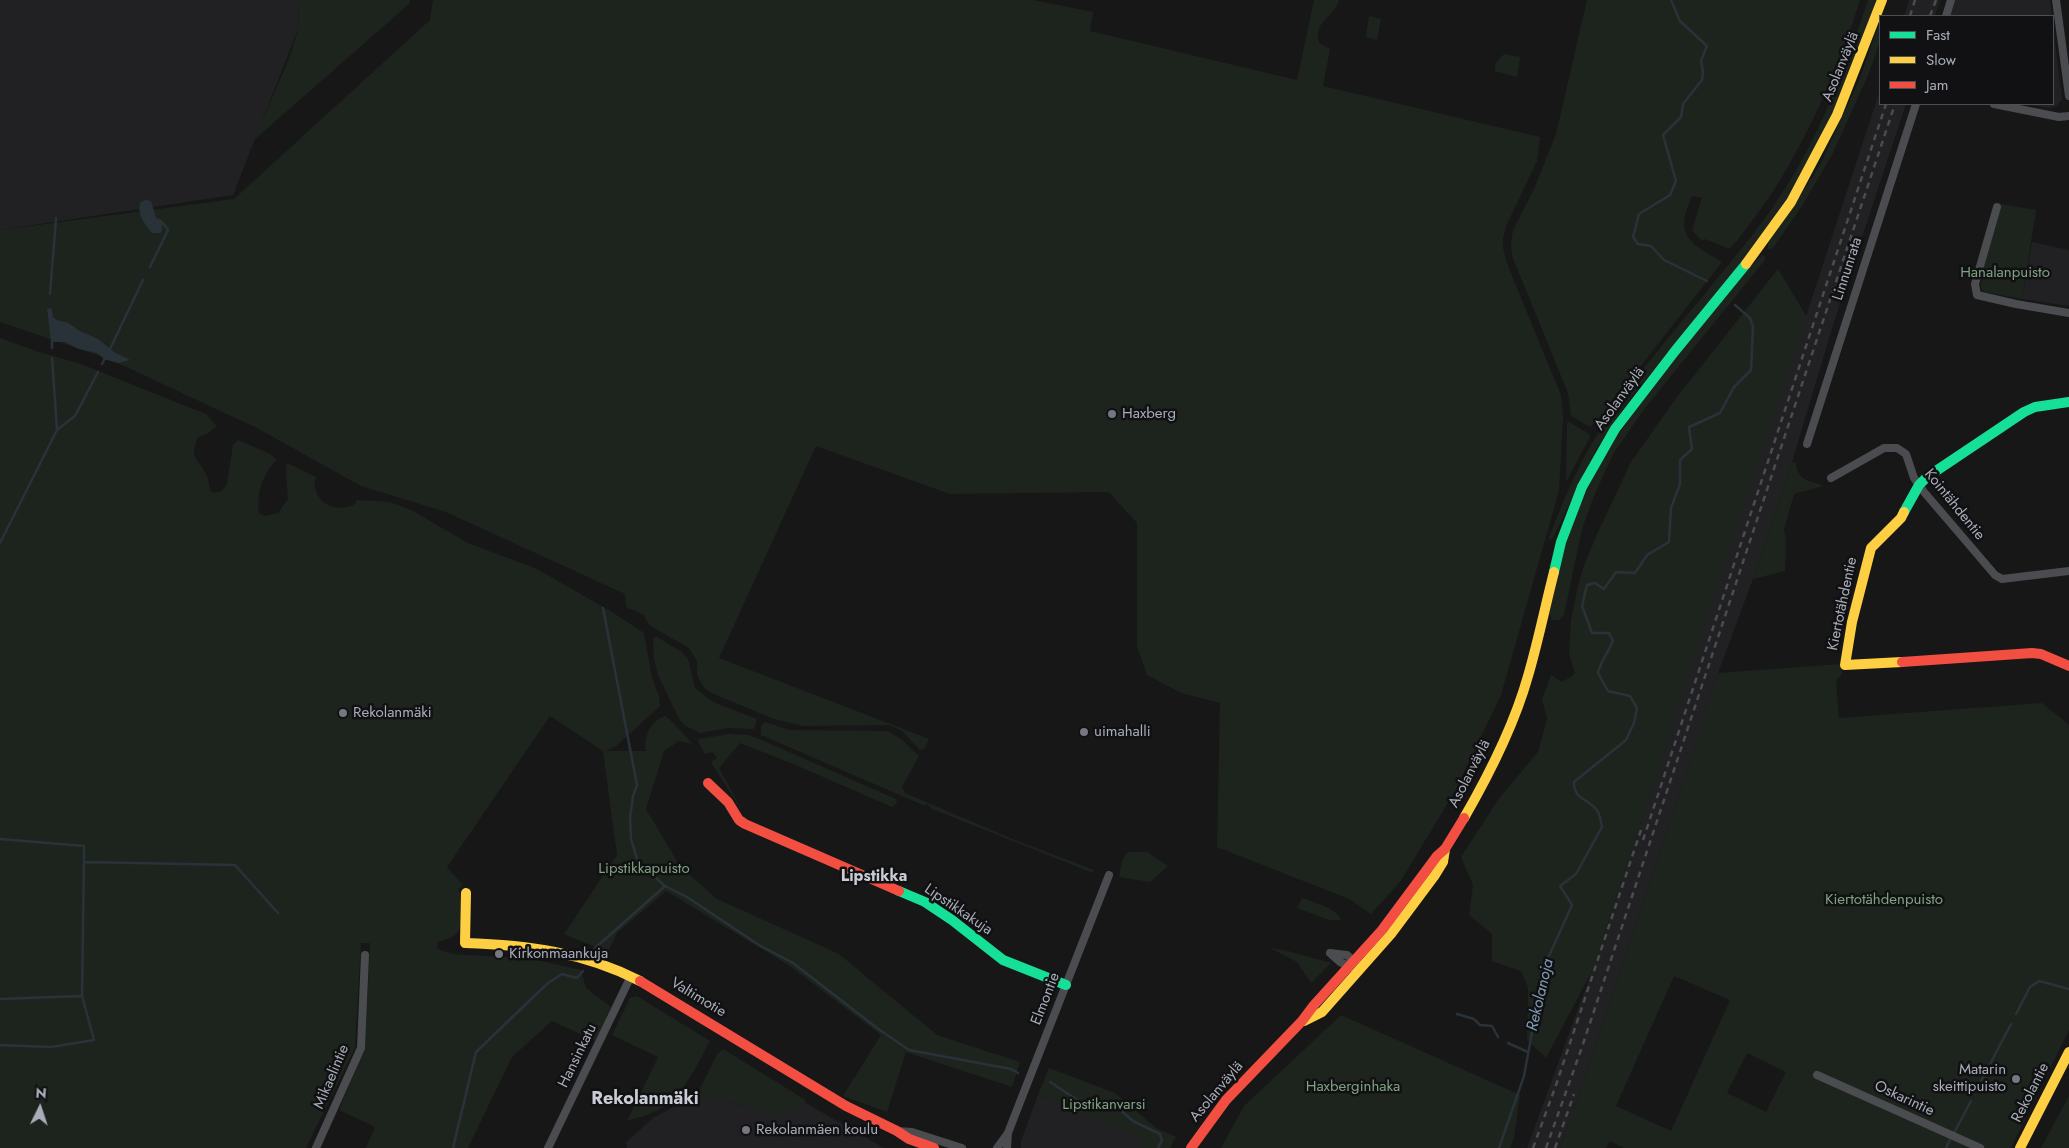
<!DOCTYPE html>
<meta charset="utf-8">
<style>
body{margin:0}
#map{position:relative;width:2069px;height:1148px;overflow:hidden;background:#171717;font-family:Jost,sans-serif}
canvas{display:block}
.legend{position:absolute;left:1879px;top:15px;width:175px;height:90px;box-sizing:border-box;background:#111113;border:1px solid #4d4f55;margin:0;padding:6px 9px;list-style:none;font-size:15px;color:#a8adb8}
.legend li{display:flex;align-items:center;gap:10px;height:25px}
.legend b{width:25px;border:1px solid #4d4f55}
.north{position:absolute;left:15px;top:1083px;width:50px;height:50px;-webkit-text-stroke:4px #111113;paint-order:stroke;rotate:4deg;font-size:14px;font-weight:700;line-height:20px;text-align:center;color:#a8adb8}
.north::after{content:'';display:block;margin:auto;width:18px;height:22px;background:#a8adb8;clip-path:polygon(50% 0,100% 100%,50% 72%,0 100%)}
</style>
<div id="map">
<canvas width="2069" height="1148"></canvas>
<ul class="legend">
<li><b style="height:6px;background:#16e098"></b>Fast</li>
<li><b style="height:6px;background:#ffcf43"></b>Slow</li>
<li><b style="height:6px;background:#f24e42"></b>Jam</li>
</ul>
<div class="north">N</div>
</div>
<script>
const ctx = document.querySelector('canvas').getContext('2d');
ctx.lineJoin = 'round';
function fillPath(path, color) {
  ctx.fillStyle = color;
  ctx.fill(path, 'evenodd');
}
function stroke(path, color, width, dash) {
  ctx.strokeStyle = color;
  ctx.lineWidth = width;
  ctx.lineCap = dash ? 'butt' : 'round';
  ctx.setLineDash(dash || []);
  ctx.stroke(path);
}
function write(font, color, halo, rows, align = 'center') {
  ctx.font = font + ' Jost,sans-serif';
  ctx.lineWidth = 5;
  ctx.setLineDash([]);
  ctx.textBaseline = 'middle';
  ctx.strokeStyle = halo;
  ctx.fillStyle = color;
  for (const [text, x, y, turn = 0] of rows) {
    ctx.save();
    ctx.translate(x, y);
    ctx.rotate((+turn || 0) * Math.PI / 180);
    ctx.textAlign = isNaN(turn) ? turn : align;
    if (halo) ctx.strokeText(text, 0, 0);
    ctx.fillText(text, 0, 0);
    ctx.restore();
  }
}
const built = new Path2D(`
 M0 0H298L299 27 233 195 0 230Z
 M1909 0H1940L1935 16H1904Z
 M1954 0H2050L2052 16H1949Z
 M2053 24 2062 99 2057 106 2049 108 2026 104H2053Z
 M1880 90V104H1906L1834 322 1792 462 1753 579 1718 673 1616 985 1560 1148H1527L1592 971Z
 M2032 242 2069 250V306L2022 299Z
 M1038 1095 1144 1138 1138 1148H1021V1141Z
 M703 1099H722L772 1115 806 1103 884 1148H627L626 1142 653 1118 683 1102Z`);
const green = new Path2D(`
 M298 0H410L409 4 254 140 290 56 299 27Z
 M433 0H1033L1093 12 1090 31 1297 80 1314 0H1339C1336 16 1313 20 1319 43L1330 49 1323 86 1540 137 1537 161 1506 226 1503 238V248L1508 266 1561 395 1563 418 1559 491 1501 695 1455 791 1400 882 1371 914 1349 899 1217 847 1220 703 1181 693 1147 675 1137 646V523L1109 492 950 494 816 446 719 658 929 739 925 748 920 750 902 731 890 725 803 726 774 719 709 692 703 686 697 675V661L689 648 649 625 644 615 626 607 625 594 446 512 361 486 257 428 109 359 0 322V230L234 199 430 20Z
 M1587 0H1860C1841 63 1813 125 1779 182 1767 202 1751 222 1737 241L1729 249 1705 239 1702 241 1692 230 1702 198 1692 196C1689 204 1684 215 1684 223 1684 244 1708 253 1722 262L1605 412 1590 427 1571 416 1568 393 1512 256 1511 243 1513 230 1534 189 1556 134Z
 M1868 0H1876L1859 51 1833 114 1787 198 1744 258 1625 405 1597 448 1553 538 1548 540C1563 502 1578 464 1600 430 1648 355 1712 290 1765 218 1813 153 1843 76 1868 0Z
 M1369 16 1381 19 1377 40 1366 37Z
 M1880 21V42L1869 73 1833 153 1802 206 1773 248 1768 250V243L1789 214 1821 163 1860 78Z
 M1504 54 1520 57 1517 77 1495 71V64Z
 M2001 204 2036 210 2022 299 1984 292 1981 288 1982 275Z
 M1762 255 1765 256V260L1645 408 1613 454 1594 496 1582 529 1564 615 1559 620H1552L1549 612C1556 580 1562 547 1575 517 1603 447 1649 391 1696 333 1717 307 1737 279 1762 255Z
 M1778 269 1807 317 1592 971 1546 1058 1527 1040 1528 988 1521 971 1492 961V934L1469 915 1473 885 1461 857 1500 797 1538 752 1547 719 1542 699 1551 675 1562 682 1575 674 1569 653 1571 621 1577 590 1583 568 1598 532 1631 462 1674 401Z
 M0 338 36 351 81 364 206 414 217 426 207 434 198 437C189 458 197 457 206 474 209 479 209 485 210 490L214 493 222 491 227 484 233 445 238 440 270 454 277 460C263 472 256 494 259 513L265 516 278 513 288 499 286 472 287 463 316 477C311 490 321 504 334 507 341 509 348 507 354 505L357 500 390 502 413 511 468 543 537 569 612 612 644 633 652 678 659 696 660 706 616 746 605 751H646C643 737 651 720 665 716 668 717 690 740 692 744L679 741 664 751 646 809 680 866 717 899 839 954 937 1035 1020 1062 1012 1087 906 1052 887 1112 843 1096 881 1035 790 966 666 891 617 933 608 952 564 934 617 855 603 751 550 716 447 867 463 885 458 889C463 897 464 928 456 934 452 938 443 940 438 942L437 949 453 954 532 959 581 970 586 988 611 1007 595 1041 552 1021 512 1057 468 1148H366L375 1127 339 1110 365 1047 370 943H361L355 1048 306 1148H0Z
 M1569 422 1588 433 1590 437 1566 482 1567 423Z
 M1792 462 1796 463C1798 483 1809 479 1823 486L1794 494 1784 529 1786 541 1785 571 1753 579Z
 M657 637 682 652 688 659 695 688 713 702 757 719 754 729 728 728 700 733 685 726 679 719 658 675 654 659 653 638Z
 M1841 664 1842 674 1836 680 1839 718 2042 703 2069 725V1030L2011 1148H1624L1610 1141 1606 1148H1560L1616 985 1718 673ZM1674 976 1730 1000 1671 1131 1616 1106ZM1747 1053 1786 1072 1766 1112 1727 1093Z
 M765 722 790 730 887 731 901 739 919 756 902 787 905 793 1015 840 1094 870 1093 873 930 808V806L927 804 925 806 761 735V726Z
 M729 734 748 735 757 738 896 799 897 803 892 807 798 766 740 743 719 768 744 814 711 762 717 758 713 752 705 754 698 741 699 739Z
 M1128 852H1147L1168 866 1150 882 1119 877 1122 861Z
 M1302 898C1314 903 1336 907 1341 920H1329L1297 908Z
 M1270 948 1288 951 1331 963 1311 983 1297 962Z
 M637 996 710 1041C696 1066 684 1097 656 1111 648 1115 637 1118 627 1121L658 1057 612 1035 630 998Z
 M1341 1015 1520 1095 1514 1138 1510 1148H1221L1244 1106Z
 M723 1049 804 1099 806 1103 772 1115 722 1099 694 1101 717 1054Z
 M1049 1068 1115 1093 1156 1128 1176 1137 1170 1148H1138L1143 1138 1038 1095Z
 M2069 1096V1148H2041Z`);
const water = new Path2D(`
 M145 200 151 201 156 218 162 220 163 223 161 233H152C145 224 137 215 140 203Z
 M47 308 52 309 53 317 57 320 68 323 80 331 98 339 114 352 130 360 118 363 104 359 97 353 79 349 65 342H51Z`);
const stream = new Path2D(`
 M1671 0 1680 21 1707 46 1701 61 1703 72 1702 80 1683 104 1681 117 1663 135 1676 181 1670 195 1639 214 1633 237 1638 244 1651 246 1664 260 1707 281
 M150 267 168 230 163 223
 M50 294 56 218
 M52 348V340
 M109 351 143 280
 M102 364 105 358
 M57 430 75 416 98 372
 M0 543 57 430 52 358
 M603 608 637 785 633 796 630 818 631 839 638 862 665 886
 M0 839 84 846V862
 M594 949 665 886 687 897 759 945 793 963 877 1028 909 1050 1011 1069 1018 1073
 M0 999 82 996 84 862 235 865 278 913
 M1457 1014 1474 1019 1480 1025 1492 1026 1498 1037
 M2016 1014 2030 987 2039 981 2069 989
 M1508 1043 1528 1052
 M0 1045 51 1047 94 1040 82 996
 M1050 1082 1079 1101 1089 1102 1099 1100 1112 1103 1133 1121 1160 1134 1162 1140 1158 1148
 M1977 1089 2011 1024
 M1954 1133 1971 1101
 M453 1148 476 1052 548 983 562 974 577 978 583 971
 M1499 1148 1524 1076 1544 967 1572 905 1560 886 1576 874 1602 827C1601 822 1600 816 1598 812 1591 799 1573 800 1574 782L1626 740 1634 723 1637 708 1630 696 1608 691 1598 673C1601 660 1608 653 1613 641L1609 633H1592L1582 606 1587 585 1595 583 1604 589 1616 572 1635 573 1647 555 1669 542 1671 508 1680 484V460L1692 449 1689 427 1720 413 1734 387 1751 370 1753 327 1750 318 1735 305
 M1946 1148 1950 1140`);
const street = new Path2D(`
 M2056 0 2069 96
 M1946 16 1951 0
 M1994 104 2059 117 2069 116
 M1997 207 1975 284 1977 295 2016 304 2069 313
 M1807 444 1916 104
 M1831 478 1884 448H1897L1906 454 1914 478 1924 492 1995 575 2002 579 2069 571
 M1330 953 1347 955 1357 964
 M1331 954 1340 962 1352 967
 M1817 1075 1980 1148
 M897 1131 912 1132 962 1148
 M316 1148 361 1048 365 955
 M548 1148 631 976
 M997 1148 1008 1133 1013 1120 1109 875
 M1007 1148 1008 1133`);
const fast = new Path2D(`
 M1904 512 1919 485 1927 477 2024 412 2035 407 2069 402
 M1554 572 1561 542 1582 487 1615 429 1675 351 1746 264
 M899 891 925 902 952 920 1003 960 1066 985`);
const slow = new Path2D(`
 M1746 264 1791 202 1837 115 1882 0
 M1902 662 1845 665 1852 622 1871 548 1901 518 1904 512
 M1464 818C1490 773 1514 726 1528 676 1538 642 1545 607 1554 572
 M466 893 465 943C527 945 584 952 640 981
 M1304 1021 1322 1012 1391 934 1435 875 1443 862 1445 849
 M2020 1148 2069 1052`);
const jam = new Path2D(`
 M1902 662 2032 653 2041 654 2069 666
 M708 783 728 802 739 820 745 824 899 891
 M640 981 846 1106 897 1131 909 1139 934 1148
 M1191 1148 1226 1100 1302 1021 1314 1005 1382 930 1437 856 1445 849 1464 818`);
const rail = new Path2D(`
 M1910 16 1915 0
 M1930 16 1936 0
 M1643 840 1886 104
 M1533 1148 1556 1085 1641 830
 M1546 1148 1582 1047 1895 104
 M1555 1148 1574 1094`);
const markers = [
 [1112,414,5,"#757880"],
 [343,713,5,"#757880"],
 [1084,732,5,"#757880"],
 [499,954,5,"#757880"],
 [2016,1079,5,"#757880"],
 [746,1130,5,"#757880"]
];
const streetNames = [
 ["Asolanväylä",1841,67,-68],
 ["Linnunrata",1848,269,-72],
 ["Asolanväylä",1620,399,-54],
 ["Kointähdentie",1954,505,51],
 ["Kiertotähdentie",1843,604,-78],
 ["Asolanväylä",1470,774,-63],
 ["Lipstikkakuja",958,910,34],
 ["Valtimotie",698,998,31],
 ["Elmontie",1046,999,-69],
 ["Hansinkatu",578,1056,-64],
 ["Mikaelintie",332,1077,-67],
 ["Asolanväylä",1217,1092,-50],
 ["Rekolantie",2031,1093,-63],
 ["Oskarintie",1904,1099,25]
];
const parkNames = [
 ["Hanalanpuisto",2005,273],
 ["Lipstikkapuisto",644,869],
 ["Kiertotähdenpuisto",1884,900],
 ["Haxberginhaka",1353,1087],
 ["Lipstikanvarsi",1104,1105]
];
const poiNames = [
 ["Haxberg",1122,414],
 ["Rekolanmäki",353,713],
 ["uimahalli",1094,732],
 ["Kirkonmaankuja",509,954],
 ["Matarin",2006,1070,"right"],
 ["skeittipuisto",2006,1087,"right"],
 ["Rekolanmäen koulu",756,1130]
];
const neighbourhoodNames = [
 ["Lipstikka",874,877]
];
const waterNames = [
 ["Rekolanoja",1541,995,-77]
];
const quarterNames = [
 ["Rekolanmäki",645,1100]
];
fillPath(built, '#212123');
fillPath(green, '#1d241e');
fillPath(water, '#2a3239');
stroke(stream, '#2a3239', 2.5);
stroke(street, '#4b4c50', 8);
stroke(fast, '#16e098', 10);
stroke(slow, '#ffcf43', 10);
stroke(jam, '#f24e42', 10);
stroke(rail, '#4b4c4f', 2.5, [6, 5]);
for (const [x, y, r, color] of markers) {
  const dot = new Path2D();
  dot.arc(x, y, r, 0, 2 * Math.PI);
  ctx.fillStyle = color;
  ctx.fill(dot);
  stroke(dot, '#111113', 2);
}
write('15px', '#a8adb8', '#111113', streetNames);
write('15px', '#7fa381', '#111113', parkNames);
write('15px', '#a8adb8', '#111113', poiNames, 'left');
write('bold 16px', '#c9ccd4', '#111113', neighbourhoodNames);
write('italic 16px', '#7f9bb3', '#111113', waterNames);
write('bold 18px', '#c9ccd4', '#111113', quarterNames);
</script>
